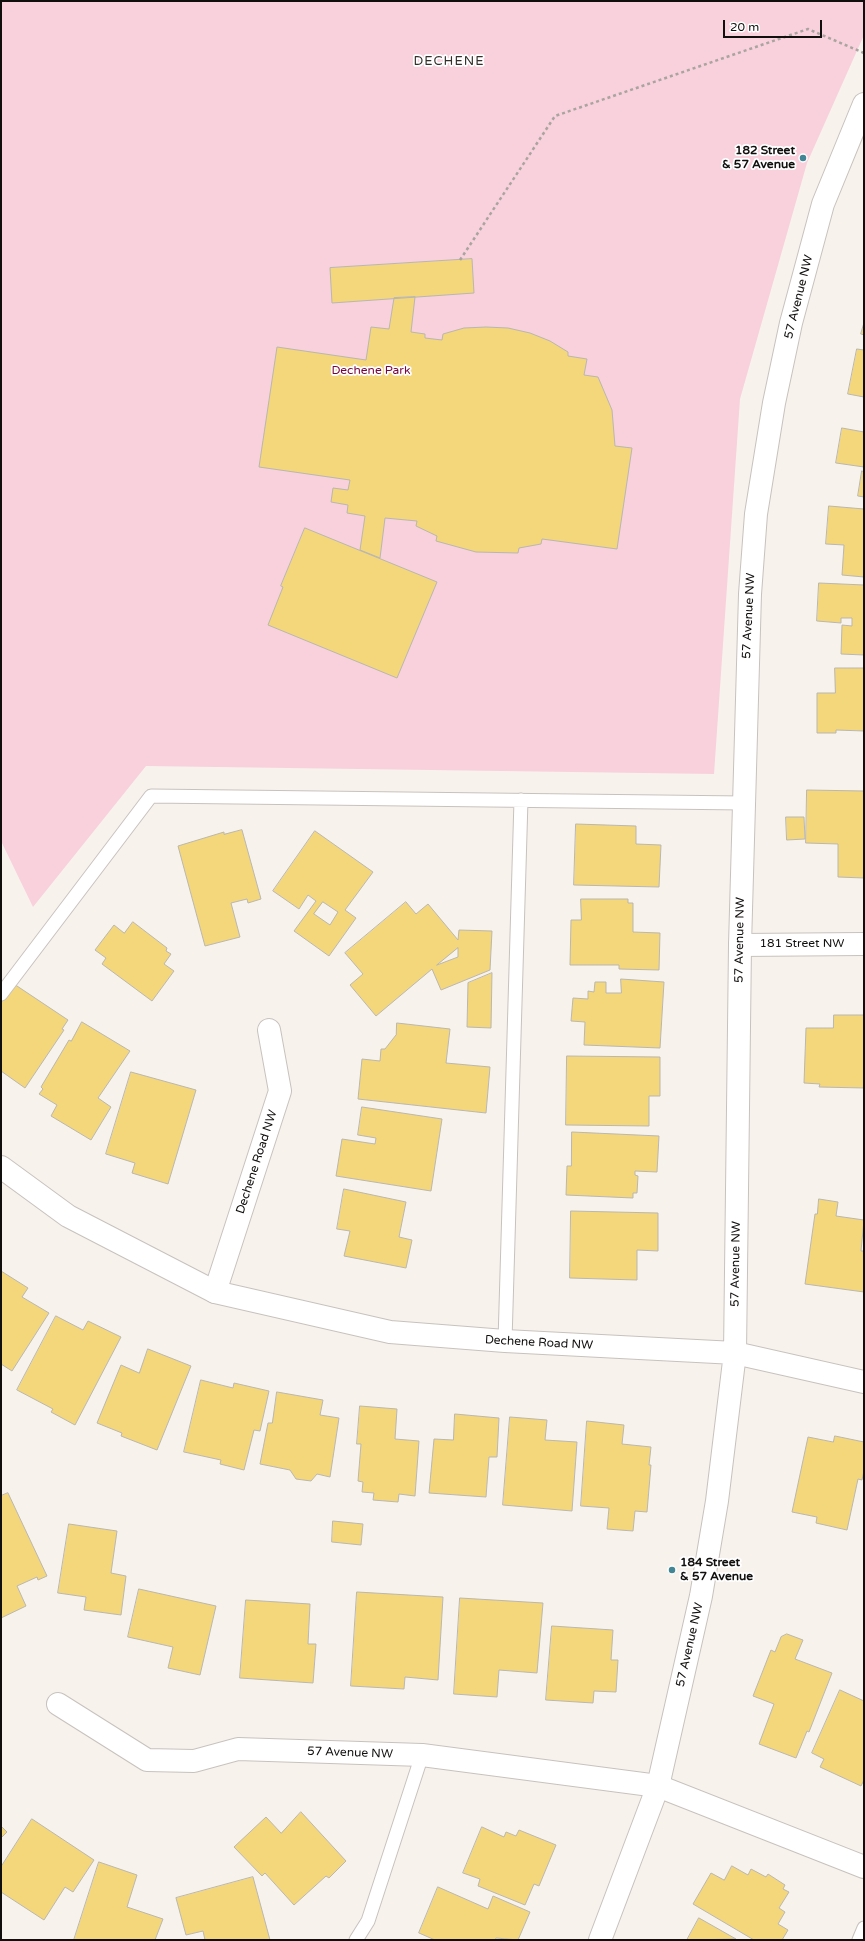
<!DOCTYPE html>
<style>
body{margin:0}
#map{position:relative;width:865px;height:1941px;overflow:hidden;background:#f8f2ed;font-family:"Varela Round",sans-serif}
canvas{display:block}
.frame{position:absolute;inset:0;border:2px solid #110f0e;pointer-events:none}
.scale{position:absolute;left:723px;top:20px;width:99px;height:18px;box-sizing:border-box;border:2px solid #110f0e;border-top:0;padding-left:5px;font-size:12px;line-height:14px;white-space:nowrap;color:#110f0e;-webkit-text-stroke:3px #fff;paint-order:stroke}
</style>
<div id="map">
<canvas width="865" height="1941"></canvas>
<div class="frame"></div>
<div class="scale">20 m</div>
</div>
<script>
const ctx = document.querySelector('canvas').getContext('2d');
ctx.lineJoin = 'round';
function fillPath(path, color) {
  ctx.fillStyle = color;
  ctx.fill(path, 'evenodd');
}
function stroke(path, color, width, dash) {
  ctx.strokeStyle = color;
  ctx.lineWidth = width;
  ctx.lineCap = dash ? 'butt' : 'round';
  ctx.setLineDash(dash || []);
  ctx.stroke(path);
}
function write(font, color, halo, rows, align = 'center') {
  ctx.font = font + ' "Varela Round",sans-serif';
  ctx.lineWidth = 3.5;
  ctx.setLineDash([]);
  ctx.textBaseline = 'middle';
  ctx.strokeStyle = halo;
  ctx.fillStyle = color;
  for (const [text, x, y, turn = 0] of rows) {
    ctx.save();
    ctx.translate(x, y);
    ctx.rotate((+turn || 0) * Math.PI / 180);
    ctx.textAlign = isNaN(turn) ? turn : align;
    if (halo) ctx.strokeText(text, 0, 0);
    ctx.fillText(text, 0, 0);
    ctx.restore();
  }
}
const green = new Path2D(`
 M1 1H864V35L807 163 740 399 714 774 146 766 33 907 1 841Z`);
const building = new Path2D(`
 M472 259 474 293 332 303 330 268Z
 M415 297 411 332 425 334V338L442 340 443 334 464 328 486 327 508 328 530 333 550 341 568 352V356L587 359 584 375 598 377 612 410 615 446 632 448 617 549 542 539 541 544 519 548 518 553 476 552 436 541 437 536 416 526 417 521 385 518 380 558 360 550 365 516 347 513 348 505 331 502 333 488 348 490 350 480 259 467 277 347 366 360 371 327 389 329 394 298Z
 M864 323V335L861 334Z
 M857 349 864 350V397L848 394Z
 M842 428 864 432V467L836 463Z
 M862 471 864 472V497L858 496Z
 M829 506 864 509V577L842 575 844 545 826 544Z
 M305 528 437 582 397 678 268 625 283 587 281 586Z
 M819 583 864 585V655L841 654 842 625 852 626V618H841V623L817 621Z
 M835 668H864V731L836 730V733H817V693H835Z
 M807 790 864 791V878L838 877V844L806 843Z
 M786 817H804L805 839 787 840Z
 M576 824 636 826V844L661 845 659 887 574 885Z
 M242 830 261 899 248 903 247 899 231 903 240 937 205 946 178 846 224 832V834Z
 M315 831 373 872 345 910 356 918 329 956 294 931 316 901 308 895 299 909 273 891Z
 M581 899H628V903H633V932L660 933 659 970 619 969V965H570L571 920H581Z
 M323 902 338 912 330 925 314 914Z
 M406 902 416 914 428 904 458 940 459 930 492 931 490 970 441 990 432 969 376 1016 350 985 363 974 345 953Z
 M133 922 167 948 166 951 171 954 164 964 174 971 152 1001 102 964 106 958 95 950 114 925 124 933Z
 M458 948V957L437 965Z
 M492 973 491 1028 467 1027 468 983Z
 M621 979 664 982 660 1048 584 1045 585 1022 571 1021 573 998 588 999V991L594 992 595 982H606V993H621Z
 M14 984 68 1020 62 1029 64 1030 25 1088 1 1071V1003Z
 M834 1015H864V1088L819 1087 820 1084 804 1083 806 1028H833Z
 M82 1022 130 1051 98 1098 111 1107 91 1140 51 1116 57 1105 39 1094 43 1089 41 1087 69 1040 71 1041Z
 M397 1023 450 1029 446 1063 490 1067 486 1113 358 1099 362 1059 380 1061 381 1049H385L396 1035Z
 M567 1056 660 1057V1096H649V1126L566 1125Z
 M131 1072 196 1090 168 1184 132 1173 135 1163 106 1154Z
 M362 1107 442 1119 431 1191 336 1176 342 1139 375 1144 376 1138 358 1135Z
 M572 1132 659 1136 657 1172 635 1171V1175L638 1176 637 1193H633V1198L566 1195 567 1166H571Z
 M344 1189 406 1202 399 1237 412 1240 406 1268 344 1256 350 1231 337 1229Z
 M819 1199 838 1202 836 1216 864 1220 861 1251H864V1292L805 1284 815 1214H817Z
 M571 1211 658 1213V1251L637 1250V1280L570 1278Z
 M1 1271 28 1288 22 1297 49 1313 12 1371 1 1364Z
 M56 1316 83 1330 88 1321 121 1337 75 1425 51 1412 53 1409 17 1390Z
 M148 1349 191 1366 157 1450 121 1436 122 1433 97 1423 121 1365 139 1373Z
 M201 1380 233 1388 234 1383 269 1391 260 1431 254 1430 244 1470 220 1464 221 1460 184 1452Z
 M277 1392 323 1400 320 1415 339 1418 330 1477 317 1474 311 1481 296 1479 290 1470 260 1464 268 1423H272Z
 M360 1406 397 1409 395 1439 419 1441 415 1496 399 1494 398 1502 373 1500 374 1493 362 1492 363 1482 358 1481 361 1444H357Z
 M455 1414 499 1418 497 1457H489L486 1497 429 1493 434 1439 453 1440Z
 M510 1417 547 1420 545 1440 577 1442 572 1511 503 1505Z
 M587 1421 624 1425 622 1444 651 1447 649 1465H651L647 1512 635 1511 633 1531 607 1529 609 1508 581 1506Z
 M835 1436 864 1442V1471L862 1480 858 1479 847 1530 816 1523 817 1517 792 1512 808 1437 833 1442Z
 M8 1493 47 1576 38 1580 37 1577 17 1586 26 1606 1 1618V1496Z
 M333 1521 363 1524 361 1545 332 1542Z
 M69 1524 117 1531 111 1573 126 1576 121 1615 84 1610 86 1597 58 1593Z
 M139 1589 216 1606 200 1675 168 1668 173 1647 128 1637Z
 M357 1592 443 1597 438 1680 405 1677 404 1689 351 1686Z
 M460 1598 543 1603 537 1673 499 1670 497 1697 454 1694Z
 M246 1600 310 1604 308 1644H316L313 1683 240 1678Z
 M552 1626 613 1630 611 1660H618L616 1692 594 1691 593 1703 546 1700Z
 M787 1634 803 1640 795 1659 832 1673 809 1732 807 1731 796 1758 759 1744 774 1704 753 1696 771 1650 775 1652 781 1637Z
 M840 1690 864 1701V1780L861 1786 820 1767 824 1759 812 1753Z
 M301 1812 346 1861 329 1878 326 1876 294 1905 265 1873 262 1876 234 1847 266 1817 281 1833Z
 M32 1819 94 1860 73 1892 65 1887 44 1920 1 1892V1867Z
 M1 1826 7 1832 1 1838Z
 M482 1827 504 1837 506 1832 516 1836 519 1830 556 1845 539 1886 534 1884 525 1905 478 1886 480 1879 463 1873Z
 M99 1862 137 1875 127 1907 163 1919 155 1940H74Z
 M732 1866 748 1875 751 1869 766 1877 768 1874 785 1885 783 1889 789 1892 779 1908 785 1912 778 1924 788 1930 782 1940H754L693 1904 711 1873 724 1880Z
 M253 1877 270 1940H205L203 1931 186 1935 176 1898Z
 M438 1887 488 1909 493 1896 530 1912 518 1940 496 1938 495 1940H435L419 1933Z
 M699 1918 736 1939 687 1940Z`);
const path = new Path2D(`
 M460 260 555 116 808 29 864 53`);
const lane = new Path2D(`
 M1 994 151 796 744 803
 M505 1341 521 800
 M356 1940 368 1921 422 1755
 M859 1940 864 1928`);
const street = new Path2D(`
 M740 945 864 944
 M215 1292 280 1091 269 1030
 M735 1353 864 1382
 M58 1704 147 1760 194 1761 238 1749 422 1755 658 1786 864 1867`);
const secondary = new Path2D(`
 M1 1167 68 1216 215 1292 390 1332 505 1341 735 1353
 M600 1940 658 1786 701 1596 717 1501 735 1353 740 945 750 594 756 514 774 403 791 323 823 204 864 104`);
const markers = [
 [803,158,4,"#428595"],
 [672,1570,4,"#428595"]
];
const poiNames = [
 ["182 Street",795,151],
 ["& 57 Avenue",795,165],
 ["184 Street",680,1563,"left"],
 ["& 57 Avenue",680,1577,"left"]
];
const streetNames = [
 ["57 Avenue NW",799,297,-76],
 ["57 Avenue NW",749,616,-87],
 ["57 Avenue NW",740,940,-89],
 ["181 Street NW",802,944],
 ["Dechene Road NW",257,1162,-72],
 ["57 Avenue NW",736,1264,-89],
 ["Dechene Road NW",539,1343,3],
 ["57 Avenue NW",690,1645,-77],
 ["57 Avenue NW",350,1753,2]
];
const parkNames = [
 ["Dechene Park",371,371]
];
const neighbourhoodNames = [
 ["DECHENE",449,62]
];
fillPath(green, '#f8d1dc');
fillPath(building, '#f4d67b');
stroke(building, '#b9b7b0', 1);
stroke(lane, '#c8c2be', 15);
stroke(street, '#c8c2be', 24);
stroke(secondary, '#c8c2be', 24);
stroke(path, '#a9a4a0', 2.5, [3, 3]);
stroke(lane, '#fff', 13);
stroke(street, '#fff', 22);
stroke(secondary, '#fff', 22);
for (const [x, y, r, color] of markers) {
  const dot = new Path2D();
  dot.arc(x, y, r, 0, 2 * Math.PI);
  ctx.fillStyle = color;
  ctx.fill(dot);
  stroke(dot, '#fff', 1.5);
}
write('bold 12px', '#110f0e', '#fff', poiNames, 'right');
write('12px', '#110f0e', '#fff', streetNames);
write('12px', '#76053d', '#fff', parkNames);
ctx.letterSpacing = '1px';
write('13px', '#342f2b', '#fff', neighbourhoodNames);
ctx.letterSpacing = '0px';
</script>
